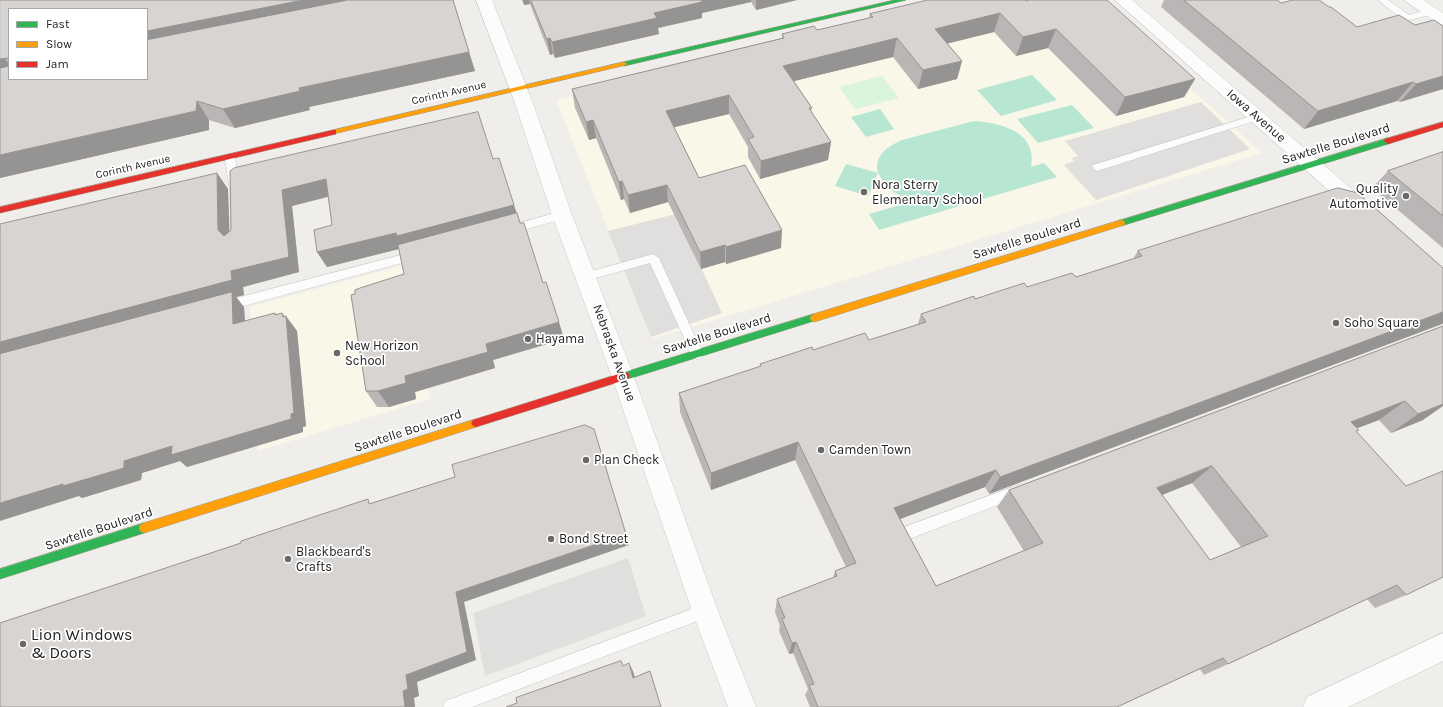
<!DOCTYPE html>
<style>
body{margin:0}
#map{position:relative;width:1443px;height:707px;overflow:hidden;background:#f0eeeb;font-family:Karla,sans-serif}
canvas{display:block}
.legend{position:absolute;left:8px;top:8px;width:140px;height:72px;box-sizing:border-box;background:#fff;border:1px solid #a7a7a7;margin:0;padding:5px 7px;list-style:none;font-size:12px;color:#222}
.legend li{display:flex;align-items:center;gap:8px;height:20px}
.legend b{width:20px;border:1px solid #a7a7a7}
</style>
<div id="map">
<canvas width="1443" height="707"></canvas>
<ul class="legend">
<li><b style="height:5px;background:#30b455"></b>Fast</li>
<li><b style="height:5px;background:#ff9f0a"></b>Slow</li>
<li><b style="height:5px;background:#e5322d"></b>Jam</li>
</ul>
</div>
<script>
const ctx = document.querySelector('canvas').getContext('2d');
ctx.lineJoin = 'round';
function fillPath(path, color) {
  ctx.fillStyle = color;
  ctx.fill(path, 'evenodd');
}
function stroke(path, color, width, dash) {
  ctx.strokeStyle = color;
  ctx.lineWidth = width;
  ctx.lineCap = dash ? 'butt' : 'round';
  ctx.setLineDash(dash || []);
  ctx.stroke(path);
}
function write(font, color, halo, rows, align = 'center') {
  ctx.font = font + ' Karla,sans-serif';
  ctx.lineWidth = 3.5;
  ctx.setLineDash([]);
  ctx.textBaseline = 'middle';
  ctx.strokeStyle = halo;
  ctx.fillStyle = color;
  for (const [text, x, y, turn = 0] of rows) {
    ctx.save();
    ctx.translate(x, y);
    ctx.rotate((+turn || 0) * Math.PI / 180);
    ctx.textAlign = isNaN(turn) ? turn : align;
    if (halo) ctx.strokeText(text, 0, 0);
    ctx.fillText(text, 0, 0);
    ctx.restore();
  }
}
const education = new Path2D(`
 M990 0H1093L1262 153 652 339 556 100Z
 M404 265 430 399 258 451 250 307Z`);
const park = new Path2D(`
 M882 76 899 98 855 109 839 87Z`);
const pitch = new Path2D(`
 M1032 75 1057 100 1001 116 977 90Z
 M1072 105 1094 128 1038 143 1017 119Z
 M880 109 894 129 866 137 851 117Z
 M974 121C1001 123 1038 132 1031 167L1044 163 1057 177 879 230 869 214 914 201C898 196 886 189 878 173L868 196 835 186 846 164 878 173C874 155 887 147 902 140Z`);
const parking = new Path2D(`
 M1201 102 1250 149 1096 200 1064 165 1074 161 1072 158 1078 156 1065 141Z
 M676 214 722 313 651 337 608 231Z
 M628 558 646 616 485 676 473 613Z`);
const lane = new Path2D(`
 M1378 0H1388L1409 15 1431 9 1435 12 1434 14 1389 25 1386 24V20L1400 17Z
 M1258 114 1261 115 1263 117 1261 119 1097 171 1092 167 1093 165Z
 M230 154 235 157 239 186 234 190 229 186 225 157Z
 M562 211 566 212 567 215 566 218 509 234 504 230 505 227Z
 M416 251 420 252 421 255 420 258 225 311 221 309 219 306 221 303 225 301Z
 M653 254 659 258 703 354 701 358 697 359 693 358 650 263 585 281 581 280 579 277 581 274 585 273Z
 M1021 484 1026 486 1028 490 1026 494 904 541 899 539 897 534 899 529Z
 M705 604 710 606 712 611 710 616 705 618 472 707H443L445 701 451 699Z`);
const street = new Path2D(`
 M476 0H492L534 106 572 215 634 377 718 611 756 707H728L692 611 612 377 552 215 516 106Z
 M1115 0H1132L1368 203 1371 208 1368 213 1361 215 1354 213Z
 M1404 0H1423L1443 13V25L1437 23Z
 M1443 633V661L1348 707H1303L1307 697Z`);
const fast = new Path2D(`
 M895 0H906L624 66 621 64 624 62Z
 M1388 138 1392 141 1391 143 1121 226 1117 223 1118 221Z
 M814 314 817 316 818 318 817 320 625 380 622 379 620 376 622 373 625 372Z
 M144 523 148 525 149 528 148 531 144 533 0 579V569Z`);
const slow = new Path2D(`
 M624 62 627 64 626 65 333 134 329 132 333 130Z
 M1121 220 1124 221 1125 223 1124 225 814 322 811 320 810 318 811 316 814 314Z
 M476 419 479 420 481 423 479 426 476 427 144 533 140 531 139 528 140 525 144 523Z`);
const jam = new Path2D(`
 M1443 122V127L1388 144 1384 141 1385 139Z
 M333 130H336V134L0 213V207Z
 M625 372 628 373 630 376 628 379 476 427 473 426 471 423 473 420 476 419Z`);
const wall = new Path2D(`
 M0 0H453L475 71 309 107 310 110 235 128 209 120V130L0 178ZM9 9H147V79H9Z
 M522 0H797L756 10 751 2 702 13V18L658 28 659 34 555 58 553 54 550 55 530 4 524 5Z
 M1164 0H1277L1281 3 1357 27 1415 25 1443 26V89L1400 102 1397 101 1304 129 1161 7Z
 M1026 1 1195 79 1184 97 1116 116 1048 48 1016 56 994 32 947 43 962 61 957 79 918 89 893 57 794 81 812 108 811 111 831 142 828 160 819 163 760 179 748 157V147L729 114 674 127 699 178 781 248 726 264 725 262 701 269 668 202 630 213 624 199 621 200 596 138 589 140 575 108 572 89 782 38V34L817 30 869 18 870 14Z
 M1443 152V248L1372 188 1388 171Z
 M493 159 517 213 564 339 493 360 495 368 415 392 416 399 389 407H377L366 391 355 294 404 274 399 249 327 267 317 252 332 225 328 197 292 206 299 272 243 287 244 295 236 297 244 307 245 321 275 313 276 315 285 316 297 331 306 426 303 427V432L187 467 180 461 142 473 141 480 82 498 79 496 217 173 228 189 229 232 231 230 230 171Z
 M1138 251 1443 268V324H1442L989 494 985 487 900 519 936 586 1024 551 997 507 1009 490 1443 326 1423 420 1391 433 1379 420 1357 428 1359 430 1356 432 1406 595 1375 608 1367 599 1228 664 1204 675 1200 669 1117 707H810L805 695 808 689 793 653 789 654 779 631 780 626 775 612 777 599 833 578 835 571 846 567 795 460 711 490 680 412 679 393 760 367V364L813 350 869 340 918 324 921 314 975 299 1076 277 1133 259ZM1192 483 1241 547 1210 560 1162 495Z`);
const shadedWall = new Path2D(`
 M303 0H409L147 52V31Z
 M523 0H529L530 4 524 5Z
 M699 0H751V2L702 13V18L658 28 659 34 555 58 552 42Z
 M756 0H797L756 10Z
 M1000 13 994 32 930 48 935 29Z
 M1056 29 1048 48 1016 56 1023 37Z
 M550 38 553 54 550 55 547 39Z
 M897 38 893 57 782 84 783 66Z
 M469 52 475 71 309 107 310 110 235 128 223 109 299 88Z
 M4 58 9 64V79L0 82V59Z
 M962 61 957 79 918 89 923 70Z
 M1443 76V89L1400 102 1416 84Z
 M1195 79 1184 97 1116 116 1125 97Z
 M1413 82 1397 101 1304 129 1318 111Z
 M729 95V114L667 129 666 111Z
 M197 101 209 120V130L0 178V155Z
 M593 120 596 138 589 140 586 122Z
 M831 142 828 160 760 179 761 161Z
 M217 173 228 189 230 246 218 230Z
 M326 179 334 195 292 206 299 272 243 287 244 295 236 297 244 307 246 339 0 362V342L231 271 282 190Z
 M622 181 624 199 621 200 619 182Z
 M667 185 668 202 630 213 628 195Z
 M514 205 519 221 403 248 327 267 317 252 396 233Z
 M782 230 781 248 726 264V247Z
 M725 245V262L701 269 700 252Z
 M1443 312V323L1442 324 989 494 1000 477Z
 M282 313 286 318V316L297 331 306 426 303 427V432L187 467 180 461 142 473 141 480 82 498 79 496 0 521V503L124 461 283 317Z
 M559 322 564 339 493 360 495 368 415 392 416 399 389 407 378 391 405 376 486 344Z
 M1405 401 1379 420 1326 440 1351 422Z
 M1443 404V406L1423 420 1391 433 1418 414Z
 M798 442 795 460 711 490V473Z
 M1212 466 1192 483 1139 504 1157 488Z
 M996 470 985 487 887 524 894 508Z
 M626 534 629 545 464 602 476 660 417 682 419 696 414 698 415 707H405L403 691 406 675 456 592Z
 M796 642 793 653 789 654 792 643Z
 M629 663 633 671 637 685 633 678Z`);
const building = new Path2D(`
 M0 0H303L147 31V9H9V58L0 59Z
 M348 0H453L469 52 299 88 300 91 223 109 197 101 196 111 0 155V68L9 66V79H147V40Z
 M531 0H701L702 2 654 13 657 18 552 42 550 38 547 39Z
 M928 0H1025L1026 1 1029 0H1107L1195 79 1125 97 1056 29 1023 37 1000 13 935 29 962 61 923 70 897 38 783 66 812 108H809L831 142 761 161 748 139 754 137 729 95 666 111 699 178 745 165 782 230 726 247 725 245 700 252 667 185 628 195 622 181 619 182 593 120 586 122 572 89 784 38 782 34 814 26 817 30 873 17 870 14Z
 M1184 0H1277L1281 3 1293 0H1319L1329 7H1331L1357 27 1399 15 1415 25 1434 20 1443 26V76L1416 84 1413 82 1318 111Z
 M478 112 493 159 499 158 514 205 397 236 396 233 317 252 314 230 332 225 326 179 282 190 289 257 231 271 232 280 0 342V224L217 173 218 230 224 236 231 230 230 171 234 168Z
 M1443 152V216L1388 171Z
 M1338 188 1358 193 1443 268V312L1000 477 996 470 894 508 936 586 1043 543 1009 490 1443 326V404L1418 414 1405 401 1351 422 1359 430 1356 431 1406 486 1443 471V577L1406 595 1397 585 1228 664 1223 658 1117 707H818L809 685 814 684 796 642 792 643 782 619 785 618 777 599 837 576 835 571 856 563 798 442 711 473 679 393 761 366 760 364 812 347 813 350 865 333 869 340 926 322 921 314 974 296 975 299 1024 283 1027 287 1072 273 1076 277 1142 256 1138 251ZM1212 466 1268 536 1210 560 1157 488Z
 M517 213 520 223H524L543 283 546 282 559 322 486 344 488 352 405 376 406 383 378 391H366L351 295 355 294V290L360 288 404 274 398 245Z
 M232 292 233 324 275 313V315L282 313 283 317 286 316 294 413 291 414V419L171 455 172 446 124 461V468L63 486V484L0 503V354Z
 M585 425 594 429 626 534 456 592 467 652 406 675 408 689 403 691 405 707H0V623L241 543V541L368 499 369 504 455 477 452 465Z
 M621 661 623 666 629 663 633 678 650 671 661 707H506L517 703 516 698Z`);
const markers = [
 [864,192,4,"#6a6968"],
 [1406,196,4,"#6a6968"],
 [1336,323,4,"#6a6968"],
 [528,339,4,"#6a6968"],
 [337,353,4,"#6a6968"],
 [821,450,4,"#6a6968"],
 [586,460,4,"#6a6968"],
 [551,539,4,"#6a6968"],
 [288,559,4,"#6a6968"],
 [23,644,4,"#6a6968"]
];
const farStreetnames = [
 ["Corinth Avenue",449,93,-13],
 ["Corinth Avenue",133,167,-13]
];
const streetNames = [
 ["Iowa Avenue",1256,116,41],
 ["Sawtelle Boulevard",1336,144,-17],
 ["Sawtelle Boulevard",1027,239,-17],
 ["Sawtelle Boulevard",717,334,-17],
 ["Nebraska Avenue",614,353,70],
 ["Sawtelle Boulevard",408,431,-18],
 ["Sawtelle Boulevard",99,529,-18]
];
const poiNames = [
 ["Nora Sterry",872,185],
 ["Elementary School",872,200],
 ["Quality",1398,189,"right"],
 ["Automotive",1398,204,"right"],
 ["Soho Square",1344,323],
 ["Hayama",536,339],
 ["New Horizon",345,346],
 ["School",345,361],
 ["Camden Town",829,450],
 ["Plan Check",594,460],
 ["Bond Street",559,539],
 ["Blackbeard's",296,552],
 ["Crafts",296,567]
];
const nearPoinames = [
 ["Lion Windows",31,635],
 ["& Doors",31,653]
];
fillPath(education, '#f8f7e8');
fillPath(park, '#daf5da');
fillPath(pitch, '#b7e6d2');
fillPath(parking, '#e0dfde');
stroke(lane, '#c9c8c7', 1);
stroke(street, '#c9c8c7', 1);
stroke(fast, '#999a82', 1);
stroke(slow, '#999a82', 1);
stroke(jam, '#999a82', 1);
fillPath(lane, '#fdfcfc');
fillPath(street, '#fdfcfc');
fillPath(fast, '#30b455');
fillPath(slow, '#ff9f0a');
fillPath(jam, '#e5322d');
fillPath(wall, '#b9b6b5');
fillPath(shadedWall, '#969493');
fillPath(building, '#d7d4d2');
stroke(building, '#969493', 1);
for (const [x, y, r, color] of markers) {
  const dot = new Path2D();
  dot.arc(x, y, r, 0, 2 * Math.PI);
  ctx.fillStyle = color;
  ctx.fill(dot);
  stroke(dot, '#fff', 1.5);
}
write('11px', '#222', '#fff', farStreetnames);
write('13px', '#222', '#fff', streetNames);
write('13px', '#222', '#fff', poiNames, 'left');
write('16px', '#222', '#fff', nearPoinames, 'left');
</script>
